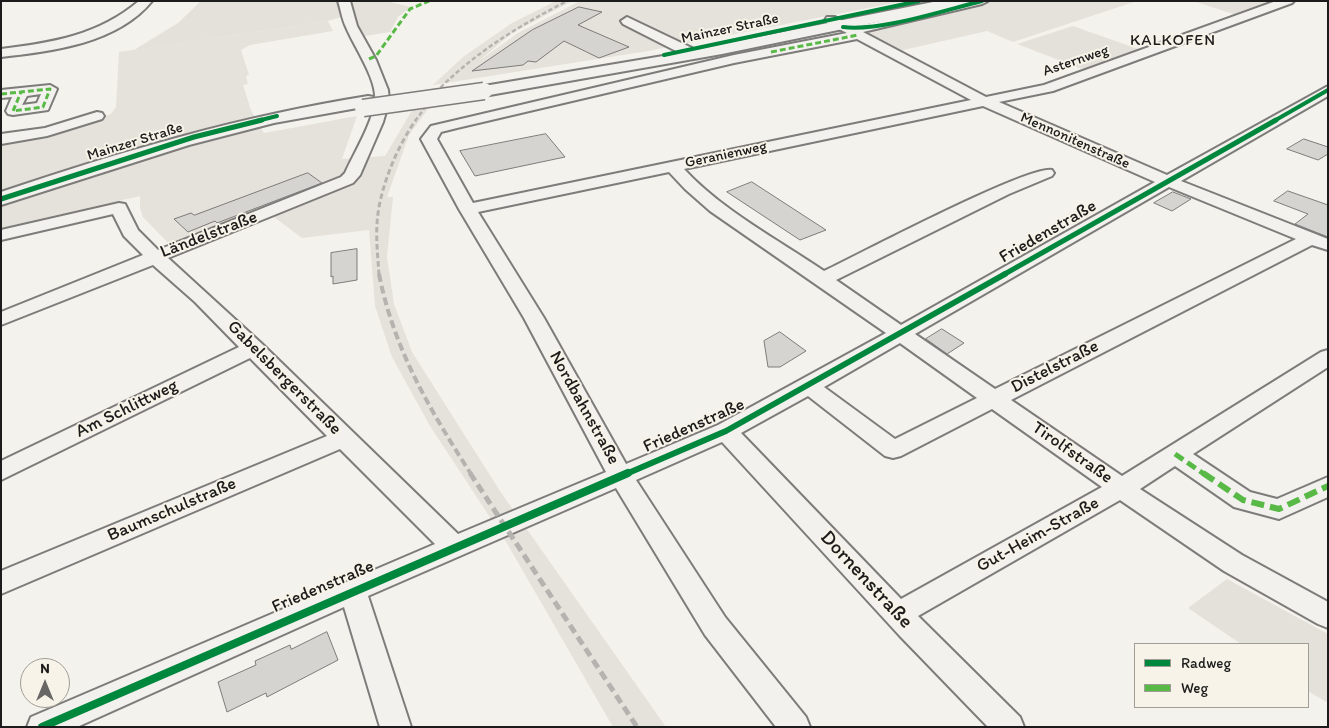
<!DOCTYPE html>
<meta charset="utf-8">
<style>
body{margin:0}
#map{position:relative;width:1329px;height:728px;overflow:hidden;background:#f4f2ec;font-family:Itim,sans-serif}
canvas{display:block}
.frame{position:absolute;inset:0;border:2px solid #1c1c1c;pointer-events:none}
.legend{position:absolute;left:1134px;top:643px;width:175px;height:65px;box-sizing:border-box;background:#f7f3e8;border:1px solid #9f9d96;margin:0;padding:6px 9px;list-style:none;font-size:15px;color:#1c1c1c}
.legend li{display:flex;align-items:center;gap:10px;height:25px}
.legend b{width:25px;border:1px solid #9f9d96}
.north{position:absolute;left:20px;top:658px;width:50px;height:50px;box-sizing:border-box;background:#f7f3e8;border:1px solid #9f9d96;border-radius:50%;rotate:0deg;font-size:14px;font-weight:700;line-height:20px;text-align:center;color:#1c1c1c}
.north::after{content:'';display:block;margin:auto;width:18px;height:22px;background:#686765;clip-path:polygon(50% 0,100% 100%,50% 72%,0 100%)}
</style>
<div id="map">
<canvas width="1329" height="728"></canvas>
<div class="frame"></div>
<ul class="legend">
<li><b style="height:6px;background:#00873e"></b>Radweg</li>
<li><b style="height:6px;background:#58b947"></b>Weg</li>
</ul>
<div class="north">N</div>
</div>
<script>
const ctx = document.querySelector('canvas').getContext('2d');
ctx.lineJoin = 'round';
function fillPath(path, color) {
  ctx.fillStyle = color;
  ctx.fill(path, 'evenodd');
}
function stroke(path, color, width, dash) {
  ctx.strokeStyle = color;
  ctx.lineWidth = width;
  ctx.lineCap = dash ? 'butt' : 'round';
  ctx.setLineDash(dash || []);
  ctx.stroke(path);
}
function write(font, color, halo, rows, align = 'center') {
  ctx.font = font + ' Itim,sans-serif';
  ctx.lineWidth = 4;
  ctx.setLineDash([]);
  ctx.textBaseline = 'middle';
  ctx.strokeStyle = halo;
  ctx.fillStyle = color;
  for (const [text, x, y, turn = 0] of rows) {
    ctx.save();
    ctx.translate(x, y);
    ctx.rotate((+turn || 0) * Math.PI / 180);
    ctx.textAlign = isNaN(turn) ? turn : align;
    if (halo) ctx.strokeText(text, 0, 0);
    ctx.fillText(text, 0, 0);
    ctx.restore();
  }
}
const built = new Path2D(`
 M556 1H572L512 33 479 61 518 33 580 1H904L648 51 433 85 463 57 512 23Z
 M996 1H1137L1013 42 987 31 899 51 861 33Z
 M1193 1H1274L1236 15Z
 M328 21 333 31 250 45 241 50 249 75 246 76 248 84 243 85 251 110 264 133 357 116 342 159 385 156 414 107 431 105 409 135 387 197H393L387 257 394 304 412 352 500 491 666 727H613L505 540 430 426 392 357 375 306 369 230 302 238 270 214 176 251 143 217 140 208V196L1 228V142L51 134 111 114 116 107 119 52Z`);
const green = new Path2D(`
 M201 1H340L345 16 328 21 134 50 178 23Z
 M348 1H386L411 7 398 17 390 32 365 36 353 18Z
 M1199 1H1231L1243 7 1240 10 1221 9Z
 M1073 26 1138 49 1082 69 1017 44Z
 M1227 579 1328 634V703L1308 691V644H1241L1188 608Z`);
const building = new Path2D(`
 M579 7 602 12 578 25 629 47 599 58 564 41 536 62 528 61 523 65 472 71 532 30Z
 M546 134 565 157 475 176 460 151Z
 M1304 139 1328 147V154L1318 160 1287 149Z
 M308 173 322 183 217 223 215 221 188 232 174 219 191 213 194 215Z
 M752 182 826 230 800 240 727 192Z
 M1288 191 1328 205V237L1295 224 1308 214 1274 201Z
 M1173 192 1191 199 1172 211 1154 203Z
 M357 249V280L333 284V276L331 277V253Z
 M942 329 964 343 947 354 926 339Z
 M780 332 806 351 780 367H768L764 341Z
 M327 632 338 660 267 697 266 693 227 712 218 682 256 665 255 661 290 645 291 649Z`);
const minor = new Path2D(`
 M139 1H152C117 44 52 51 1 57V49C52 43 99 35 139 1Z
 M338 1H350L357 26 376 60 388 90 389 101 383 122 360 175 353 183 168 258 261 343 458 534 606 472 524 318 459 209 421 139 431 126 734 55 847 33 827 23 825 20 827 17H835L850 25 867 24 966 1H988L982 4 863 32 986 97 1044 85 1276 1H1294L1292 3 1053 91 999 102 1167 175 1328 86V96L1181 181 1328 239V250L1312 245 1011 400 1122 476 1321 352 1328 350V367L1193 454 1250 492 1277 499 1328 477V497L1279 519 1234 507 1175 466 1140 489 1242 555 1328 602V628L1318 624 1224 571 1120 500 918 616 1020 717 1024 727H988L899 635 722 442 636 480 725 617 806 717 810 727H776L705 635 616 488 368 596 411 727H380L344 607 77 727H27L31 717 435 544 340 449 1 594V571L327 436 250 358 1 480V461L239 347 195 302 153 265 1 325V312L143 255 124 236 113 214 1 240V230L119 203 125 204 138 230 158 250 341 177 345 173C355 151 371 126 375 102 378 80 354 47 346 27 342 19 341 10 338 1ZM857 39 971 100 473 203 437 139 441 132 457 128 734 63ZM983 106 1155 182 901 325 836 280 1009 194 1052 176 1054 173 1052 170C1030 164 856 256 824 271 777 239 723 211 684 169ZM669 172 685 189 710 211 886 333 718 425 626 464 544 318 478 212ZM1169 187 1296 239 995 389 915 334ZM900 343 977 398 895 439 824 387ZM808 396 885 456 893 458 901 456 992 409 1102 487 901 599 741 433Z
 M627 17 692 48 693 51 692 54H682L623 24 621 21Z
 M50 85 57 89 48 110 13 115 8 114 6 111 12 97 1 98V90ZM41 94 37 103 22 105 27 96Z
 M97 112 102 113 104 116 102 119 47 136 1 144V134L45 128Z`);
const major = new Path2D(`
 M938 1H966L964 4 722 54 484 96 478 95 475 91 478 87 484 86 663 56Z
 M368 96 374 97 377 101 374 105 274 123 189 145 1 205V192C122 151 242 116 368 96Z`);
const railFar3 = new Path2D(`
 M415 121C423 111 430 99 438 90 477 51 519 26 567 1`);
const railFar2 = new Path2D(`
 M379 275C378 259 376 241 377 225 378 192 397 146 416 120`);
const railFar1 = new Path2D(`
 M379 274C394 350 430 410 471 474`);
const rail = new Path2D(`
 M470 473 637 727`);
const majorBridge = new Path2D(`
 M363 108 484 91`);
const quietFar2 = new Path2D(`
 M771 52 858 35
 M369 59 376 56 410 9 429 1
 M1 94 50 89 43 107 13 111 21 92`);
const quietFar1 = new Path2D(`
 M1175 454 1204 474`);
const quiet = new Path2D(`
 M1203 473 1243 500 1279 509 1328 486`);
const cyclewayFar3 = new Path2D(`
 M843 27C879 32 945 10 982 1
 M664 55 919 1
 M257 121 277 116
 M1274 121 1328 90`);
const cyclewayFar2 = new Path2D(`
 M1 199 194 137 262 120
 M1003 275 1276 120`);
const cyclewayFar1 = new Path2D(`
 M626 474 726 431 1005 274`);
const cycleway = new Path2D(`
 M42 727 628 473`);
const farStreetnames = [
 ["Mainzer Straße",730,29,-12],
 ["Asternweg",1076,61,-19],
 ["Mennonitenstraße",1075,141,24],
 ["Mainzer Straße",135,142,-17],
 ["Geranienweg",726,155,-12]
];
const farNeighbourhoodnames = [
 ["KALKOFEN",1173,41]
];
const streetNames = [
 ["Friedenstraße",1048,232,-30],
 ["Ländelstraße",209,235,-21],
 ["Distelstraße",1055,367,-27],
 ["Gabelsbergerstraße",284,378,45],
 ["Nordbahnstraße",584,408,61],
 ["Am Schlittweg",127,409,-26],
 ["Friedenstraße",694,426,-24],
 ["Tirolfstraße",1072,453,35],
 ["Baumschulstraße",172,510,-23],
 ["Gut-Heim-Straße",1038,535,-29],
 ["Friedenstraße",323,587,-23]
];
const nearStreetnames = [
 ["Dornenstraße",866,580,47]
];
fillPath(built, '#e4e2da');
fillPath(green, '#e4e1da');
fillPath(building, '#d5d4d0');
stroke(building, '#7d7c7a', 1);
stroke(minor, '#7d7c7a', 4);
stroke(major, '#7d7c7a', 4);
fillPath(minor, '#f2f1ed');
fillPath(major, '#f2f1ed');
stroke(railFar3, '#b4b3b0', 2.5, [4.5, 2.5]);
stroke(railFar2, '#b4b3b0', 3, [5.5, 3]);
stroke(railFar1, '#b4b3b0', 4, [8, 4]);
stroke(rail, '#b4b3b0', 5, [9, 5]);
stroke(majorBridge, '#7d7c7a', 19, []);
stroke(majorBridge, '#f2f1ed', 16);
stroke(quietFar2, '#58b947', 3, [6, 3]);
stroke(quietFar1, '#58b947', 5, [10, 5]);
stroke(quiet, '#58b947', 6, [13, 6]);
stroke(cyclewayFar3, '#00873e', 4);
stroke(cyclewayFar2, '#00873e', 5);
stroke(cyclewayFar1, '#00873e', 6);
stroke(cycleway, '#00873e', 8);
write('15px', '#1c1c1c', '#f7f3e8', farStreetnames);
ctx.letterSpacing = '1px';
write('16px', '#1c1c1c', '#f7f3e8', farNeighbourhoodnames);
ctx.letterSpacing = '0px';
write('18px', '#1c1c1c', '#f7f3e8', streetNames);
write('21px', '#1c1c1c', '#f7f3e8', nearStreetnames);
</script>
